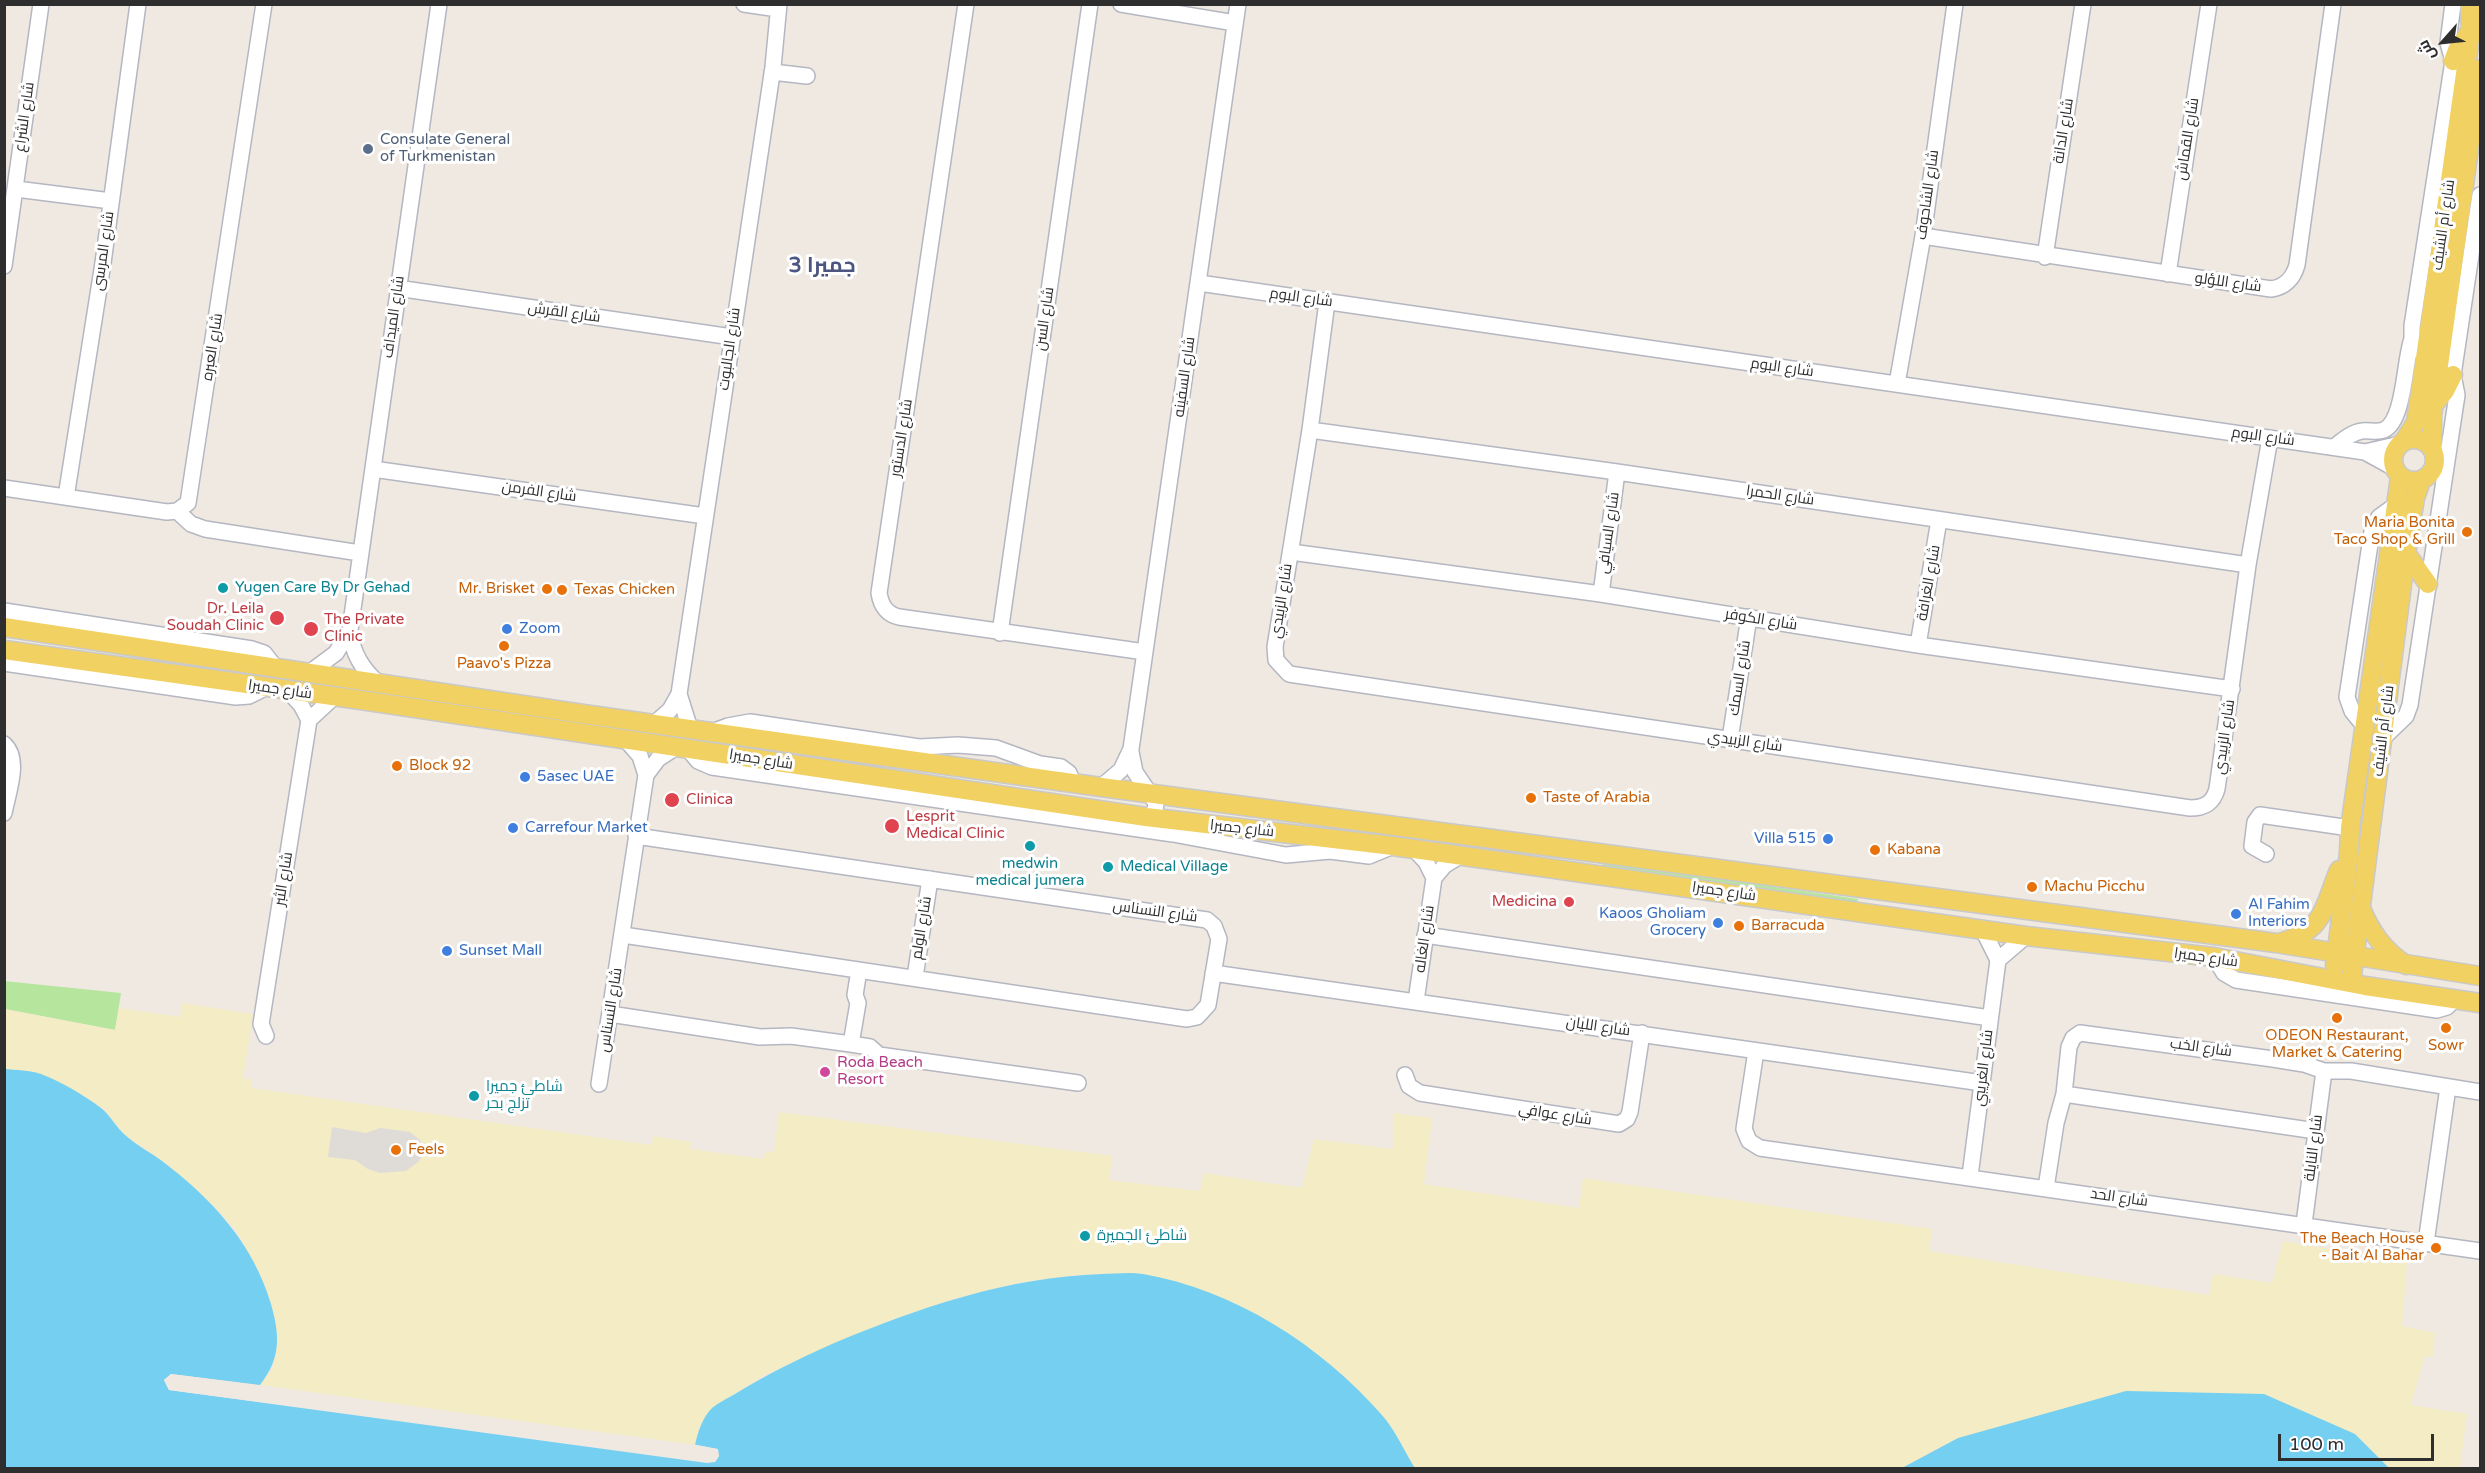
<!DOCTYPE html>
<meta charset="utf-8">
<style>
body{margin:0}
#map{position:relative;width:2485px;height:1473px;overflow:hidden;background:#efe9e1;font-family:"Varela Round",Cairo,sans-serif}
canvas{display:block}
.frame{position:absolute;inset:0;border:6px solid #2e2e2e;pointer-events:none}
.north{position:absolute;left:2413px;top:12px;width:60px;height:60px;-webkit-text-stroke:4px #fff;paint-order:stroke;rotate:243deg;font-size:16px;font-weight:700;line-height:24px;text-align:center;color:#2e2e2e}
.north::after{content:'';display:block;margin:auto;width:21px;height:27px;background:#2e2e2e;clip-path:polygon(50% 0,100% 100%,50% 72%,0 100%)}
.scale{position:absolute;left:2278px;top:1434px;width:156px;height:27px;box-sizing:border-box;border:3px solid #2e2e2e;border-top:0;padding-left:8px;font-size:18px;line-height:21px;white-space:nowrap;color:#2e2e2e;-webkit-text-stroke:4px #fff;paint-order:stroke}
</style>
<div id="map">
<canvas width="2485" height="1473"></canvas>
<div class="frame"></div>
<div class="north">ش</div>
<div class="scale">100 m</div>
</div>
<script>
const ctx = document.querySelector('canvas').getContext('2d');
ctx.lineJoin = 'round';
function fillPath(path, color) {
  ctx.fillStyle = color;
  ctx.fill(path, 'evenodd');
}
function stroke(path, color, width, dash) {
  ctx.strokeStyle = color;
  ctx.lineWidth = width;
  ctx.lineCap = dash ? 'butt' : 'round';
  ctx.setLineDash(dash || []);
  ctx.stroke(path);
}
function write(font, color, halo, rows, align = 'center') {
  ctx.font = font + ' "Varela Round",Cairo,sans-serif';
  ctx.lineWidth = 6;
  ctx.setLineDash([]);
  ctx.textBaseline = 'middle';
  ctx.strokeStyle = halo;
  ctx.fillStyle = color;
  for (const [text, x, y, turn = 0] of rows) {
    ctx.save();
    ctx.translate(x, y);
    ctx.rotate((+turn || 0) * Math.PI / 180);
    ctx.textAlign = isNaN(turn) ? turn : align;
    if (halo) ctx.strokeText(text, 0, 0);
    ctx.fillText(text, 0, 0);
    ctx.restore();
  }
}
const green = new Path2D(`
 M1603 862 1858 899 1857 905 1602 868Z
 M4 981 121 993 115 1030 5 1009Z`);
const sand = new Path2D(`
 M182 1003 253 1014 243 1078 252 1080 251 1088 652 1145 653 1136 691 1142 690 1149 764 1159 765 1151 774 1152 779 1112 1112 1156 1109 1180 1200 1191 1204 1173 1302 1188 1314 1139 1393 1149V1113L1432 1118 1424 1184 1579 1208 1583 1178 1932 1229 1929 1251 2209 1295 2213 1274 2272 1283 2283 1241 2407 1262 2402 1326 2435 1333 2433 1357 2425 1356 2411 1405 2467 1414 2460 1468H2389L2355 1434 1958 1438 1902 1468H1415L1382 1416 1142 1274 1076 1275 1017 1283 953 1299 888 1321 765 1375 712 1408 700 1426 695 1445 260 1385 273 1368 275 1319 265 1285 237 1232 216 1208 164 1162 125 1135 102 1108 40 1074 5 1069 4 1009 115 1030 119 1008 180 1017Z`);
const plaza = new Path2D(`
 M332 1127 366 1133 380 1128 410 1132 420 1140 424 1153 418 1162 406 1171 380 1173 368 1169 355 1160 328 1157Z`);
const water = new Path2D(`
 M4 1069C16 1070 30 1070 41 1074 60 1081 84 1095 101 1108 110 1115 116 1127 125 1135 136 1145 150 1152 162 1161 212 1199 253 1243 271 1304 280 1336 281 1358 260 1385L171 1374 164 1380 169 1390 715 1462 719 1456 717 1449 695 1445C698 1432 702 1418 712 1408 718 1403 728 1398 735 1394 766 1375 798 1359 832 1344 918 1308 1007 1277 1102 1274 1115 1274 1130 1272 1143 1274 1235 1290 1320 1345 1381 1414 1395 1429 1404 1451 1415 1468H5Z
 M2126 1391 2264 1394 2355 1434 2389 1468H1902L1958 1438Z`);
const pier = new Path2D(`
 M171 1374 264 1386 260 1388 172 1378 168 1381 171 1388 714 1459 715 1452 694 1448 692 1444 718 1449 719 1456 715 1462 707 1463 169 1390 164 1380Z`);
const minor = new Path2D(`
 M744 4 778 9
 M966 4 879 593C881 605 886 614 899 617L1145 652
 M1121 4 1235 23
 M772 72 807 76
 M16 189 111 201
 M1923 236 2271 289C2285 287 2293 279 2297 265L2333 4
 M2045 257 2083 4
 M4 266 41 4
 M2168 274 2209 4
 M1199 283 2365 452 2400 444
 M397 288 732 337
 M1327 302 1310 430 1275 647 1276 660 1289 674 2190 808C2205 808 2213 803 2217 789L2248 565 2270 438
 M2426 358 2412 339V326L2453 61 2448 43 2453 4
 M1897 384 1923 236 1955 4
 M1310 430 1617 472 2248 565
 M2334 447C2342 441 2352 432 2362 431 2370 430 2376 433 2384 430 2405 420 2404 360 2412 339
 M2365 452 2394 468
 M373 469 705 516
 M4 488 167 512 177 511 188 503 264 4
 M66 497 103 263 138 4
 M177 511 191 524 205 529 360 553
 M1291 552 1601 594 1918 645 2232 689
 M1601 594 1617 472
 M4 611 252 649 264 653 275 667
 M1000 633 1090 4
 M1918 645 1939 520
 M4 663 236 697 249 696 265 688
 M309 673 336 653 350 630
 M379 684C362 669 352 653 350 630L439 4
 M289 692 301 705 309 720
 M654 724 670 710 679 694
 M2365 727 2352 711 2347 697 2372 531 2379 517 2397 504
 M690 729 679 694 773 67 779 4
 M712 732 728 726 750 722 919 747 958 745 996 748 1040 764 1061 767 1069 773 1073 783
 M2383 738 2406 716 2410 705 2457 395 2453 375 2480 195
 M1730 739 1749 617
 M4 744C21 759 8 792 4 813
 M688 749 698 761 712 767 1173 834 1286 855 1330 851 1369 856 1393 846
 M1131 752 1135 772 1156 803 1155 811 1148 817
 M646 775 658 759 675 748
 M1101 787 1121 770 1131 749 1238 4
 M1414 849 1426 862 1434 878
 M2266 854 2252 846 2255 822 2260 815 2350 828
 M623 935 1187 1019 1197 1017 1208 1005 1219 939 1214 926 1207 920 636 836
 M1425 935 1990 1018
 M2214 957 2224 973 2236 980 2437 1010 2447 1007 2455 999
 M1998 960 2026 936
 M1213 973 1982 1083
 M915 977 930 879
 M1416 1001 1434 878 1445 865 1460 856
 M610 1014 760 1037 791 1036 851 1044 870 1047 879 1055 1078 1083
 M266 1036 261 1024 309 720 334 697
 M851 1044 858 1003 855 995 859 970
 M1756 1051 1744 1129 1749 1141 1760 1148 2480 1251
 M1405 1075 1409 1086 1420 1093 1619 1124 1627 1119 1630 1112 1642 1033
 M599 1084 646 775 640 756 627 741
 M2064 1094 2316 1131
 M1970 1176 1998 960 1983 930
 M2046 1188 2056 1123 2064 1094 2069 1047 2073 1038 2080 1033 2273 1059 2304 1064 2324 1071H2351L2480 1092
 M2304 1224 2324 1071
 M2426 1243 2448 1087`);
const major = new Path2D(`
 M2453 61 2457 50 2468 34
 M2435 403 2445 391 2453 375
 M2393 460a21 21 0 1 1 42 0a21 21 0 1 1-42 0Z
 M2404 441 2416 422 2471 31 2470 4
 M2432 449V416L2480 69
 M2406 553 2428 584
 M4 627 583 714 1101 787 2276 943 2480 976
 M4 650 361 700 1146 817 1393 846 2026 936 2214 957 2365 986 2480 1003
 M2360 906C2370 931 2383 950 2406 965
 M2279 943C2326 930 2323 908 2339 870
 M2335 966 2349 853 2350 828 2400 477
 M2351 983 2406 553 2415 498 2421 481`);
const markers = [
 [368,149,6,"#5c6f8a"],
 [2467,532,6,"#e8710a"],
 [223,588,6,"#0f9aa8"],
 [547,589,6,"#e8710a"],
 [562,590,6,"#e8710a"],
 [277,618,8,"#e0444e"],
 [311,629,8,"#e0444e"],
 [507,629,6,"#3f7fe0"],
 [504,646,6,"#e8710a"],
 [397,766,6,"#e8710a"],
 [525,777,6,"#3f7fe0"],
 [1531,798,6,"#e8710a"],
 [672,800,8,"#e0444e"],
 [892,826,8,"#e0444e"],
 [513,828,6,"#3f7fe0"],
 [1828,839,6,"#3f7fe0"],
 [1030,846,6,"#0f9aa8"],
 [1875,850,6,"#e8710a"],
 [1108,867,6,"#0f9aa8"],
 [2032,887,6,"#e8710a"],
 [1569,902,6,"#e0444e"],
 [2236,914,6,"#3f7fe0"],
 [1718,923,6,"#3f7fe0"],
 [1739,926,6,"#e8710a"],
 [447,951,6,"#3f7fe0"],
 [2337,1018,6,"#e8710a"],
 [2446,1028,6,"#e8710a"],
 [825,1072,6,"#d1479c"],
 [474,1096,6,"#0f9aa8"],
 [396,1150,6,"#e8710a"],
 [1085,1236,6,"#0f9aa8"],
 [2436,1248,6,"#e8710a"]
];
const streetNames = [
 ["شارع الشراع",25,117,-82],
 ["شارع الدانة",2064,131,-81],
 ["شارع القماش",2188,139,-81],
 ["شارع الشاحوف",1928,195,-82],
 ["شارع أم الشيف",2444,225,-82],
 ["شارع المرسى",104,251,-82],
 ["شارع اللؤلو",2228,283,8],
 ["شارع البوم",1301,298,8],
 ["شارع القرش",564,313,8],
 ["شارع الميداف",394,317,-82],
 ["شارع السن",1045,319,-82],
 ["شارع العبره",213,347,-81],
 ["شارع الجالبوت",730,349,-82],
 ["شارع البوم",1782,368,8],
 ["شارع السفينه",1185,377,-82],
 ["شارع البوم",2263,437,8],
 ["شارع الدستور",902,438,-81],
 ["شارع الفرمن",539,492,8],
 ["شارع الحمرا",1780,496,8],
 ["شارع السيافي",1609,533,-82],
 ["شارع الغرافة",1929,583,-80],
 ["شارع الزبيدي",1282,601,-81],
 ["شارع الكوفر",1761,620,9],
 ["شارع السمك",1740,678,-81],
 ["شارع جميرا",280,690,8],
 ["شارع أم الشيف",2384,731,-83],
 ["شارع الزبيدي",2225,737,-82],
 ["شارع الزبيدي",1745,742,8],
 ["شارع جميرا",761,760,9],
 ["شارع جميرا",1242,829,6],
 ["شارع الثبر",284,879,-81],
 ["شارع جميرا",1724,892,8],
 ["شارع النسناس",1155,912,8],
 ["شارع الولم",922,928,-81],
 ["شارع الغاله",1425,939,-82],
 ["شارع جميرا",2206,958,8],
 ["شارع النسناس",611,1010,-81],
 ["شارع الليان",1598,1027,8],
 ["شارع الخب",2201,1048,8],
 ["شارع الغريبي",1984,1068,-83],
 ["شارع عوافي",1555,1115,9],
 ["شارع النايلة",2314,1148,-83],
 ["شارع الحد",2119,1198,8]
];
const serviceNames = [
 ["Consulate General",380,140],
 ["of Turkmenistan",380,157]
];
const foodNames = [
 ["Maria Bonita",2455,523,"right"],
 ["Taco Shop & Grill",2455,540,"right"],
 ["Mr. Brisket",535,589,"right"],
 ["Texas Chicken",574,590],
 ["Paavo's Pizza",504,664,"center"],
 ["Block 92",409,766],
 ["Taste of Arabia",1543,798],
 ["Kabana",1887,850],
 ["Machu Picchu",2044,887],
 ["Barracuda",1751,926],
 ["ODEON Restaurant,",2337,1036,"center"],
 ["Market & Catering",2337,1053,"center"],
 ["Sowr",2446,1046,"center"],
 ["Feels",408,1150],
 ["The Beach House",2424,1239,"right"],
 ["- Bait Al Bahar",2424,1256,"right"]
];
const cultureNames = [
 ["Yugen Care By Dr Gehad",235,588],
 ["medwin",1030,864,"center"],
 ["medical jumera",1030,881,"center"],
 ["Medical Village",1120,867],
 ["شاطئ جميرا",486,1087],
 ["تزلج بحر",486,1104],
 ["شاطئ الجميرة",1097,1236]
];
const healthNames = [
 ["Dr. Leila",264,609,"right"],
 ["Soudah Clinic",264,626,"right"],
 ["The Private",324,620],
 ["Clinic",324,637],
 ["Clinica",686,800],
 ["Lesprit",906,817],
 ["Medical Clinic",906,834],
 ["Medicina",1557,902,"right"]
];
const shopNames = [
 ["Zoom",519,629],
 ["5asec UAE",537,777],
 ["Carrefour Market",525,828],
 ["Villa 515",1816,839,"right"],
 ["Al Fahim",2248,905],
 ["Interiors",2248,922],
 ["Kaoos Gholiam",1706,914,"right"],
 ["Grocery",1706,931,"right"],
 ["Sunset Mall",459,951]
];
const hotelNames = [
 ["Roda Beach",837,1063],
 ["Resort",837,1080]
];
const districtNames = [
 ["جميرا 3",822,266]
];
fillPath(green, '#b6e59e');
fillPath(sand, '#f3ecc5');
fillPath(plaza, '#dfdcd8');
fillPath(water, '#75cff0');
fillPath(pier, '#efe9e1');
stroke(minor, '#b4b7c1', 18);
stroke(major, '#c9c9c9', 21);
stroke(minor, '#fff', 15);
stroke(major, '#f2d163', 18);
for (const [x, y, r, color] of markers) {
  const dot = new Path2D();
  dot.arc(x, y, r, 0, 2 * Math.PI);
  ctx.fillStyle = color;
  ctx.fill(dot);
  stroke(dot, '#fff', 2);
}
write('15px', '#2e2e2e', '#fff', streetNames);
write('15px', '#4e5e75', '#fff', serviceNames, 'left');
write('15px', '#c56008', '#fff', foodNames, 'left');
write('15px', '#0d838f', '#fff', cultureNames, 'left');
write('15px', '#be3a42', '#fff', healthNames, 'left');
write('15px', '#366cbe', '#fff', shopNames, 'left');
write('15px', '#b23c85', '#fff', hotelNames, 'left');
write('bold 21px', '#4d5680', '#fff', districtNames);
</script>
